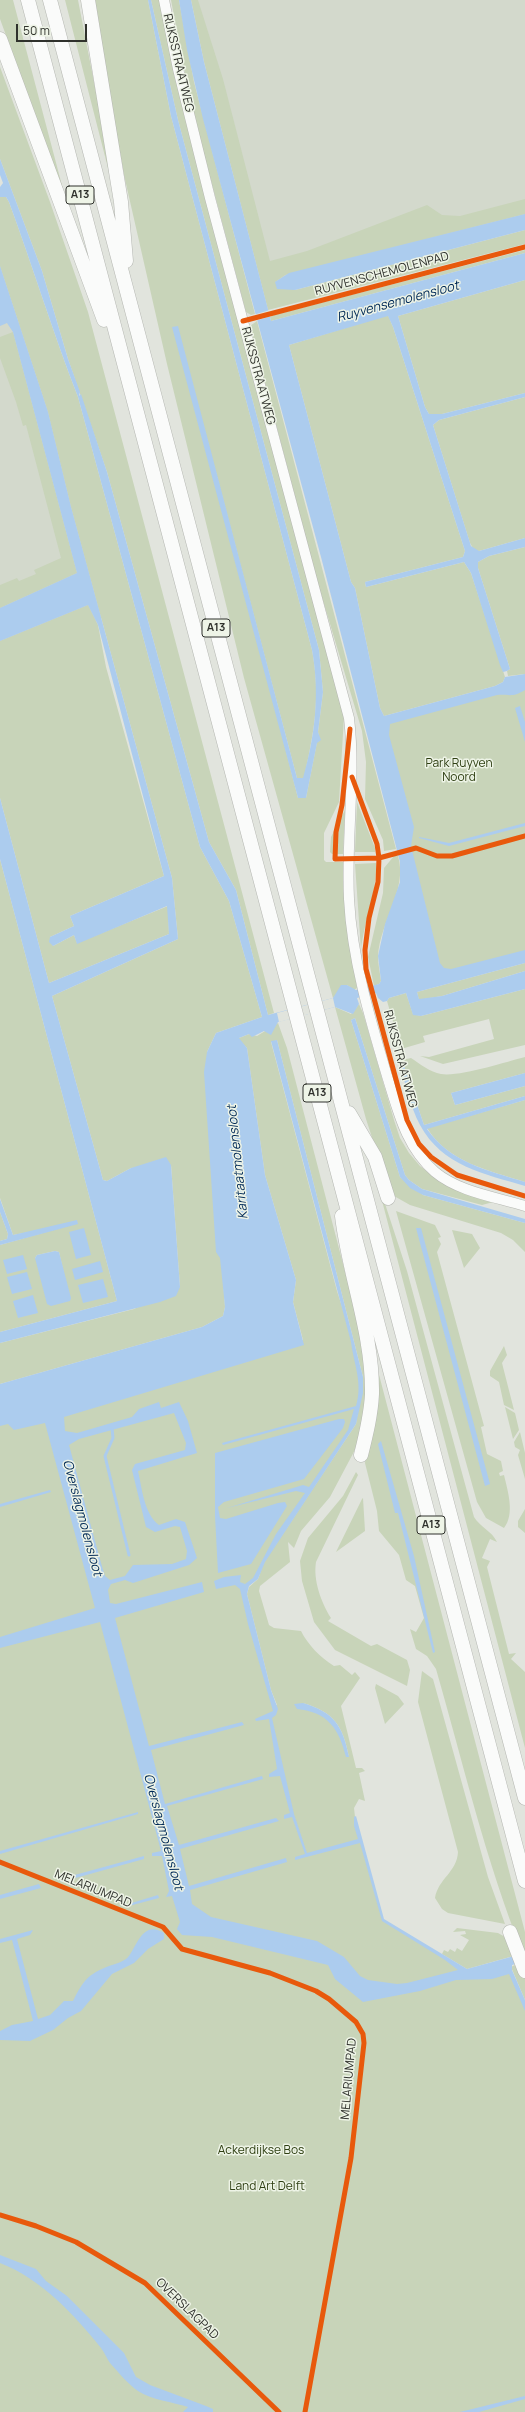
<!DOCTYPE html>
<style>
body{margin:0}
#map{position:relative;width:525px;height:2412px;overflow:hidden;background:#e1e4dd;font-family:Manrope,sans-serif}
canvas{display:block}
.scale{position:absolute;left:16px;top:24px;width:71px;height:18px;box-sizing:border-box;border:2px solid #2f312c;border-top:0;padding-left:5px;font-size:12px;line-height:14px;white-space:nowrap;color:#2f312c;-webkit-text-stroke:3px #eef4e7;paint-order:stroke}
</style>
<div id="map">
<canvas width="525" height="2412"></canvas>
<div class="scale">50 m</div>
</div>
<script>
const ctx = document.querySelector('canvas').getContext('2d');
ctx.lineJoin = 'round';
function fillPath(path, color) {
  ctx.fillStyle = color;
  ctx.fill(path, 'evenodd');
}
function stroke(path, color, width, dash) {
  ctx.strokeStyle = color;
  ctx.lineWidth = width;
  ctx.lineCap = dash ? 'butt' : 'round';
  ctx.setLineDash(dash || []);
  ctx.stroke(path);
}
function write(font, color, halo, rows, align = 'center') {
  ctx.font = font + ' Manrope,sans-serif';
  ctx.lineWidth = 3;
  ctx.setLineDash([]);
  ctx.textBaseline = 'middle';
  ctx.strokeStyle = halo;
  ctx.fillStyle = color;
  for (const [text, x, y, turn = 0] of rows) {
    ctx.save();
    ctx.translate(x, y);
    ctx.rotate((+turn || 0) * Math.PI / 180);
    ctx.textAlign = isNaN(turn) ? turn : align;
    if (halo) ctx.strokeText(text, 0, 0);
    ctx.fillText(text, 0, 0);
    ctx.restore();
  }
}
const built = new Path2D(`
 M195 0H525V221L268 288Z
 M0 220 119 611 0 661Z`);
const green = new Path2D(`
 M0 0H13L64 193 0 19Z
 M65 0H78L114 185 109 172Z
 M93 0H148L171 116 312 650C321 698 314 732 304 778H297L177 326 298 798H306L317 742 320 740 318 732 323 692 319 650 178 120 151 0H160L209 210 344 716 339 802 324 833V860L326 862H343L345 908 357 988 354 990 347 985 333 998 244 678 167 364 124 175Z
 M171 0H179L194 82 255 314 251 315 246 312 191 105Z
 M191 0H198L223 79 270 261 307 251 427 205 442 215 460 216 525 199V214L285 275 275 282 295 290 525 230V244L268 310 204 62Z
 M0 67 50 202 88 312 274 1013 268 1015 236 890 209 842 107 472 68 359 42 271 0 159Z
 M0 197H6L9 202C33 267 53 333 78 397L200 847 229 901 262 1017 216 1033 207 1052 225 1307 223 1316 202 1327 0 1384V1343L134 1309 180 1287 171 1165 131 1168 107 1181 103 1180 52 996 178 939 172 878 71 507 48 412 0 266Z
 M525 250V253L271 321 270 317 274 315Z
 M525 280V393L442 414H429L425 407 398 316Z
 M388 315 393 327 465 551 463 557 365 582 366 587 464 562 471 573 505 677 503 682 495 686 384 716 380 708 355 588 351 582 289 345Z
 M257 321 396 849 384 851 383 840 365 799 366 762 362 731 319 587 250 326Z
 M13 332 77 573 0 608V585L17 578 19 581 36 574 34 570 61 558 26 425 23 426 16 402 0 358V337Z
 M525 397V538L479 551 474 550 470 543 433 425 439 420Z
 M525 547V674L508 676 507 671 510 669 478 568V562L489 556Z
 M88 605 98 625 106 667 164 876 70 916 74 926 50 937 53 946 74 935 77 943 168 906 169 934 49 983 0 798V641Z
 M525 685V952L435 976 380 724Z
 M357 802 375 848V852H355Z
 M345 810 343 854H332L330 852 331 837Z
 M394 856H398C408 890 380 922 378 956 378 964 380 973 381 981L379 984 374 986 368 957 383 893 384 868Z
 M0 859 117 1301 0 1332V1245L78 1223 13 1235 0 1198ZM55 1251 59 1252 70 1301 35 1258 37 1255Z
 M376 863C377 893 364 921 361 950L355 864Z
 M525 963V971L442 996 419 1000 417 992Z
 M525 989V1045L443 1064 420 1056 429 1057 494 1039 489 1019 423 1036 425 1042 401 1049 387 1001 389 998 406 993 413 1014 421 1016Z
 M359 1004 363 1013 394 1120 400 1138 409 1153 420 1166 434 1177 497 1201 482 1205 422 1189 409 1180 405 1175 355 1018 351 1020 400 1177 423 1195 525 1223V1252L513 1240 501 1233 410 1205 394 1196 384 1174 366 1119 335 1007 351 1014Z
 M278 1023 287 1048 363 1341 368 1391 357 1446 330 1497 301 1531 294 1548 288 1542 290 1562 260 1586 259 1591 269 1625 274 1628 301 1631C308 1645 320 1657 334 1666L340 1665 352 1675 355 1672 360 1678 341 1706 356 1768H362L365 1771 359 1773 365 1801 359 1799 354 1808 355 1817 383 1920 458 1966 468 1975 508 1969 525 2007V2412H0V1420L303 1340 293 1302 296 1280 265 1175 247 1048 239 1040V1038L249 1034 257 1036ZM277 1040 363 1377 356 1424 264 1562 258 1579 249 1587 247 1594 271 1690 277 1705H274L244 1596 246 1587 256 1578 263 1562 344 1440 353 1422 361 1388 353 1341 337 1291 271 1042ZM303 1703C334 1712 343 1726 349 1757 337 1725 334 1719 303 1703Z
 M525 1057V1073L451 1093 455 1105 525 1086V1096L424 1125 402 1060 411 1058C420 1064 430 1072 441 1074 460 1077 505 1062 525 1057Z
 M525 1100V1182C488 1170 449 1163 427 1128Z
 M374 1170 407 1271 474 1517C480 1527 492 1531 497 1542L490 1539 482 1558 490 1561 487 1567 509 1654 516 1653 511 1659 525 1672V1748Z
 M396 1211 435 1225 441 1237 438 1238 441 1244 437 1252 484 1426 481 1427 487 1454 501 1461 503 1471 499 1473 500 1476 504 1475C508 1492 515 1514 504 1528L486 1518 477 1502Z
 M0 1212 8 1234 7 1239 0 1241Z
 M452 1230 472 1234 480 1248 464 1268Z
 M504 1346 507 1355 502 1363 514 1410 504 1405 499 1382 490 1376V1371Z
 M377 1367 525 1932V1954H523C485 1859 464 1766 436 1669L427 1656 416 1649 410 1629 416 1632 424 1618 415 1586 406 1580 399 1555 379 1531 377 1511 365 1463Z
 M505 1407 515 1413 519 1430 513 1439Z
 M520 1432 525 1453V1479L518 1455 520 1450 515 1447 514 1442Z
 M356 1472 358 1475 316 1562C313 1580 321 1602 331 1618L328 1621 371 1646 377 1644 407 1660 410 1670 407 1686 335 1650 314 1622 302 1581 300 1561 308 1538 343 1496Z
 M363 1498 365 1531 336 1552 362 1499Z
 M525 1509V1533L518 1527V1521Z
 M422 1671 433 1679 488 1877 505 1924 448 1913 442 1909 435 1898C438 1879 457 1872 458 1852L418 1702Z
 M376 1684 398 1696 404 1704 385 1724 375 1688Z
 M457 1928 498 1933 505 1937 517 1955 467 1969 442 1954 444 1950 448 1952 450 1949 455 1952 457 1948 462 1951 469 1940 460 1935 466 1934 465 1931 453 1932Z
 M519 1963 525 1978V2000L511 1967Z`);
const water = new Path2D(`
 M148 0H151L178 120 319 650 323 692 318 732 321 740 317 743 306 798H298L172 327 178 326 297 778H303C315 736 320 694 312 650L171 116Z
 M179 0H191L204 62 271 321 525 253V280L398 316 425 407 429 414H442L525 393V397L439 420 433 425 471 546 479 551 525 538V547L489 556 478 562V568L510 669 507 671 503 672 500 665 471 573 464 562 366 587 365 582 463 557 465 551 393 327 388 316 289 345 351 582 355 588 380 708 384 716 495 686 503 682 505 677 525 674V690C512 698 510 694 497 695L390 724 389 735 414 827 411 846 440 963 444 968 451 969 525 950V963L417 992 419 999 442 996 525 971V989L421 1016 413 1015 406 993 389 998 387 1001 383 1002 378 998 376 993 357 998 359 1004 353 1014 335 1007 278 1022 271 1035 264 1031 252 1037 249 1034 239 1038 247 1048 265 1175 296 1280 293 1302 304 1345 64 1417 65 1431 77 1433 132 1417 139 1409 159 1402 161 1408 179 1402 188 1421 197 1453 138 1471C142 1488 144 1514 159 1525L176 1519 185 1522 197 1558 189 1565 133 1583 125 1580 111 1584 108 1590 110 1603 116 1604 202 1582 204 1592 115 1618 149 1746 242 1722 244 1725 151 1750 165 1804 262 1776 263 1779 167 1806 179 1845 276 1818 279 1821 180 1849 189 1886 286 1858 287 1862 190 1890 192 1904 211 1917 317 1941 344 1957 360 1976 368 1980 397 1984 407 1983 458 1970 445 1960 382 1921 360 1843 295 1860V1857L305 1854 292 1817 284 1819V1815L290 1813 280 1776 269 1777V1774L277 1769 269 1719 256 1721 255 1719 273 1711 248 1624 240 1589 235 1585 216 1589 214 1581 224 1577 241 1575 240 1582 245 1584 253 1578 276 1534 305 1493 296 1491 227 1508 303 1485 309 1487 348 1430 354 1409 223 1445 222 1443 356 1406C363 1383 354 1365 351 1342L271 1041 277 1040 363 1377V1393L356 1424 265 1562 258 1579 249 1586 247 1594 271 1690 278 1709 276 1715 272 1718 294 1814 307 1853 358 1839 354 1826V1817L356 1816 384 1919 467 1969 514 1956 515 1964 512 1965V1970L525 2000V2011L509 1974 492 1979 456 1980 420 1991 363 2002 335 1979 328 1965 212 1937 182 1935 177 1929 180 1922 172 1896 166 1897 169 1891 162 1856H152V1853L161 1851 100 1622 0 1648V1637L95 1608 45 1423 14 1430 8 1424 0 1426V1384L202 1327 223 1316 225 1307 220 1258 216 1252 204 1072 207 1052 216 1033 262 1017 229 901 200 847 78 397C53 333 33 267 9 202L6 197H0V187L3 183 0 175V159L42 271 68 359 80 392 79 396 81 394 107 472 209 842 236 890 268 1015 333 998 341 985H347L356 990 379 984 381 981 378 956 385 924 400 882V862L321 557 203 119 187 50ZM174 1413 186 1443 185 1450 135 1464 132 1470 146 1527 155 1532 175 1526 180 1527 187 1551 186 1559 172 1564 133 1565 125 1576 110 1580 105 1576 101 1563 69 1445 79 1439Z
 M525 214V230L295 290 277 289 275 282 289 273Z
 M0 266 48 412 71 507 172 878 178 939 52 996 103 1180 107 1181 131 1168 166 1157 171 1165 180 1287 176 1296 160 1302 0 1343V1332L117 1301 0 859V798L49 983 169 934 167 906 77 944 74 935 53 946 49 942 50 937 74 926 70 916 164 876 98 625 88 605 0 641V608L77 573 13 332 7 323 0 326Z
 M520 706 525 722V742L515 708Z
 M525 823V826L449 846 419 838V837L449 843Z
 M355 1018 405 1175 409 1180 422 1189 525 1219V1223L423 1195 410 1188 400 1177 351 1020Z
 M402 1060 424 1125 525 1096V1100L427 1129C451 1163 487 1170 525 1182V1186C485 1174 442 1166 420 1125 410 1106 405 1082 399 1061Z
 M525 1073V1086L455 1105 451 1093Z
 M0 1199 13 1235 77 1220 78 1224 0 1245V1241L7 1239 8 1234 0 1212Z
 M84 1228 91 1255 76 1259 69 1232Z
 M416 1228H421L490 1484 485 1486Z
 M55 1251 59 1252 71 1298 70 1301 51 1306 47 1304 35 1258 37 1255Z
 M23 1255 27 1269 7 1274 3 1260Z
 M100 1261 103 1272 75 1280 72 1269Z
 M27 1272 32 1289 12 1294 7 1277Z
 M103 1279 108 1297 83 1303 78 1285Z
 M33 1295 38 1313 18 1318 13 1301Z
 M339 1419H344L345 1422 343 1428 304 1479 224 1502 218 1507 220 1518 226 1519 278 1503 285 1502 287 1506 251 1564 218 1573 215 1516V1453Z
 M381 1441 414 1556 435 1652 433 1653 398 1513H395L378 1444Z
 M50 1490 51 1492 0 1507V1504Z
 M303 1703C334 1712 343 1726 349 1757H346C339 1729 328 1712 297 1709L294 1704Z
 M138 1812V1814L0 1854V1851Z
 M144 1856V1859L61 1882 60 1879Z
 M39 1884 41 1888 0 1899V1895Z
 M158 1895 159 1898 125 1907V1905Z
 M33 1930 30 1935 17 1939 38 2019 50 2015 64 2001H73C83 1981 88 1974 109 1966 115 1964 122 1962 126 1959 136 1951 141 1918 164 1933V1939L148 1949 134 1963 112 1974 81 2011 68 2018 53 2030 30 2041 0 2040V2031L12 2025 33 2021 12 1940 0 1943V1939Z
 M0 2255 36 2269 46 2281 67 2296 124 2353 136 2377 150 2385 206 2406 213 2409V2412H183L188 2407C173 2402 151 2400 138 2391 128 2384 119 2373 110 2363 107 2359 105 2353 101 2348 74 2314 41 2279 0 2263Z
 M525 2396V2399L479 2412H460Z`);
const pier = new Path2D(`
 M270 310 272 316 255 321 253 315Z
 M333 998 335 1007 279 1022 277 1013Z`);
const stream = new Path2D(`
 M112 1428 113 1438 105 1456 129 1555`);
const minor = new Path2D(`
 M164 0 178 69 210 198 349 718C356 778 346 839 349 899 352 959 370 1019 387 1076 398 1111 406 1147 435 1172 459 1192 496 1197 525 1206`);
const highway = new Path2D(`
 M28 0 525 1881
 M50 0 525 1798
 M88 0 121 202 126 261
 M0 39 104 320
 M349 1113 375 1157 388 1198
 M342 1216C349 1276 373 1333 372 1394 371 1415 366 1435 361 1455
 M510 1932 525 1971`);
const cycleway = new Path2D(`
 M243 321 525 247
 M350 729 342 805 336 832 335 859 379 858 416 848 437 856H452L525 836
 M352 777 377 844 379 858 378 882 369 918 365 950 366 969 407 1120 419 1144 431 1157 457 1175 525 1196
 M0 1862 163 1927 182 1949 270 1973 316 1991 329 1999 356 2022 363 2034 364 2043 351 2158 305 2412
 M0 2215 36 2226 76 2242 145 2283 279 2412`);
const shields = [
 [80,195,28],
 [216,628,28],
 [317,1093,28],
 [431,1525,28]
];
const shieldNames = [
 ["A13",80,195],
 ["A13",216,628],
 ["A13",317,1093],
 ["A13",431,1525]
];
const streetNames = [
 ["RIJKSSTRAATWEG",178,63,77],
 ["RUYVENSCHEMOLENPAD",382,274,-15],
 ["RIJKSSTRAATWEG",258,376,75],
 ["RIJKSSTRAATWEG",400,1059,75],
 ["MELARIUMPAD",93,1889,22],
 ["MELARIUMPAD",349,2079,-85],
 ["OVERSLAGPAD",187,2309,44]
];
const parkNames = [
 ["Park Ruyven",459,764],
 ["Noord",459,778],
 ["Ackerdijkse Bos",261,2151],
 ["Land Art Delft",267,2187]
];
const waterNames = [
 ["Ruyvensemolensloot",398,302,-15],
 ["Karitaatmolensloot",238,1162,-96],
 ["Overslagmolensloot",82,1518,75],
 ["Overslagmolensloot",163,1832,75]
];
fillPath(built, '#d3d9cc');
fillPath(green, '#c8d4b9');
fillPath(water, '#acccee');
fillPath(pier, '#e1e4dd');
stroke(stream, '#acccee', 3);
stroke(minor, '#b5b7b2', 11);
stroke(highway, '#b5b7b2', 15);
stroke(minor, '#fafbfa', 10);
stroke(highway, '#fafbfa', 14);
stroke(cycleway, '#e8590c', 5);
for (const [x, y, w] of shields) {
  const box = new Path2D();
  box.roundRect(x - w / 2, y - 9, w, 18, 3);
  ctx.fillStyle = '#eef4e7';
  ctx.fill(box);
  stroke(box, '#2f312c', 1);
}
write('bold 11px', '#2f312c', null, shieldNames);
write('12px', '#2f312c', '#eef4e7', streetNames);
write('12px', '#2e3f12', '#eef4e7', parkNames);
write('italic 13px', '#002a57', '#eef4e7', waterNames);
</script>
